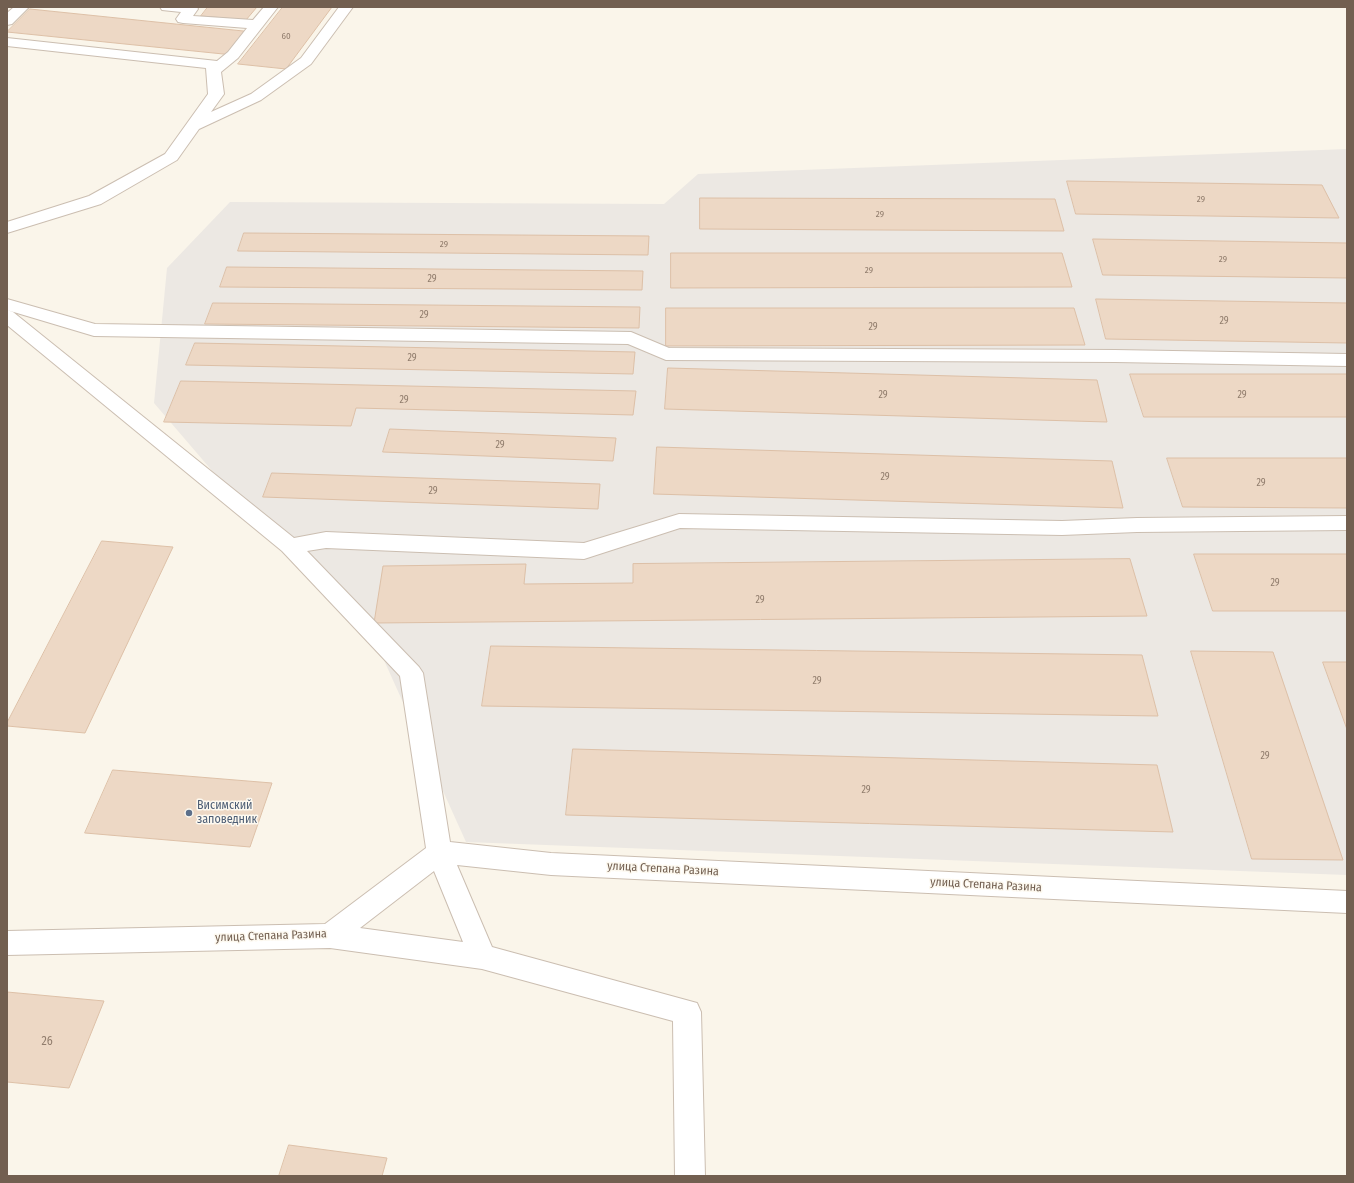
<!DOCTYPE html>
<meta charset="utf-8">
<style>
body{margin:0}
#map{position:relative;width:1354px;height:1183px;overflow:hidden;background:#faf5ea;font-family:"Fira Sans Condensed",sans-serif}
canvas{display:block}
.frame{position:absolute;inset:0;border:8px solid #725f50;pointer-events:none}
</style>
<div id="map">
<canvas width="1354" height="1183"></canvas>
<div class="frame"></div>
</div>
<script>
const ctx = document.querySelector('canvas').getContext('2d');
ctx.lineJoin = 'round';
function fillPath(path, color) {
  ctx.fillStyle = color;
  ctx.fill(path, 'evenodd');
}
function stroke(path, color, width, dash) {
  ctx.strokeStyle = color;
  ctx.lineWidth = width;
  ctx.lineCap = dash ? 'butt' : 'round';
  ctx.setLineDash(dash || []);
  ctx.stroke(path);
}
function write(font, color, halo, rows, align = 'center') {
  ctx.font = font + ' "Fira Sans Condensed",sans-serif';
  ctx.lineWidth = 3;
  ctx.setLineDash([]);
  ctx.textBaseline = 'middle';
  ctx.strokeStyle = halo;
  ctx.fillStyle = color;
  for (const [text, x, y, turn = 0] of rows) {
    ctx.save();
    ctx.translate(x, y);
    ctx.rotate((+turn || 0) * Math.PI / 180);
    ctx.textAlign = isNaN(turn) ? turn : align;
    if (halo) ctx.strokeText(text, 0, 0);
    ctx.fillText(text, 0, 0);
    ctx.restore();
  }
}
const industrial = new Path2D(`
 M1347 149V875L466 842 378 647 226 487 154 403 167 268 230 202 664 204 698 174Z`);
const building = new Path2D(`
 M208 7H257L246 20 201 16Z
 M283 7H332L286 69 238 64Z
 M30 9 253 32 233 55 7 32Z
 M1067 181 1322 185 1339 218 1076 214Z
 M700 198 1055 199 1064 231 700 229Z
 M244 233 649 236 648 255 238 251Z
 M1093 239 1347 243V278L1103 275Z
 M671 253H1062L1072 287 671 288Z
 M227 267 643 271 642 290 220 287Z
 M1096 299 1347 303V343L1106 339Z
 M213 303 640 307 639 328 205 324Z
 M666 308H1074L1085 345 666 346Z
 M195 343 635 352 633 374 186 365Z
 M668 368 1097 380 1107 422 665 409Z
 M1130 374H1347V417H1144Z
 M181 381 636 391 633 415 356 408 351 426 164 422Z
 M390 429 616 438 613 461 383 452Z
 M657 447 1112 461 1123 508 654 494Z
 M1167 458H1347V508L1183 507Z
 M272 473 600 484 598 509 263 497Z
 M102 541 173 547 85 733 7 726V723Z
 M1194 554H1347V611H1213Z
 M1130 559 1147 616 374 623 383 566 526 564 524 584 633 583V564Z
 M491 646 1142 655 1158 716 482 706Z
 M1191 651 1273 652 1343 860 1252 859Z
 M1323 662H1347V729Z
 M573 749 1157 765 1173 832 566 815Z
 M113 770 272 783 250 847 85 833Z
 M7 992 104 1001 69 1088 7 1082Z
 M289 1145 387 1158 382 1176H279Z`);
const minor = new Path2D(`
 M14 7H29L12 24 7 25V13Z
 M160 7H197L198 9 193 16 253 20 264 7H278L238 58 221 72 224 94 211 112 251 94 301 58 339 7H353L311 64 261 100 199 129 177 160 101 204 7 233V222L89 196 165 154 208 94 206 68 7 46V38L217 61 228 52 247 28 183 23 178 22 176 19 181 12 162 10Z
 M7 299 95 324 631 332 669 348 1115 350 1347 354V366L1115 362 666 360 628 344 94 336 7 310Z
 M7 310 13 312 294 538 326 532 584 543 679 514 1062 521 1137 518 1347 516V530L1137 532 1062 535 680 528 584 559 326 548 307 551 419 667 423 673 450 842 551 853 1347 891V913L551 875 457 865 492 947 697 1003 701 1012 705 1176H675L673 1021 482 969 330 948 7 955V931L325 924 426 848 400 676 282 551 7 325ZM434 871 463 942 360 928Z`);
const markers = [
 [189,813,4,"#5c6f8a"]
];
const farNumbernames = [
 ["60",286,36],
 ["29",1201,199],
 ["29",880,214],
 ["29",444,244],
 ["29",1223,259],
 ["29",869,270]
];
const numberNames = [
 ["29",432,279],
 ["29",424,315],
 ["29",1224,321],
 ["29",873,327],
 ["29",412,358],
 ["29",883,395],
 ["29",1242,395],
 ["29",404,400],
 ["29",500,445],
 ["29",885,477],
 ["29",1261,483],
 ["29",433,491],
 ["29",1275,583],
 ["29",760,600],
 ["29",817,681],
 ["29",1265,756],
 ["29",866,790]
];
const serviceNames = [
 ["Висимский",197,806],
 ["заповедник",197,820]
];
const streetNames = [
 ["улица Степана Разина",663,869,3],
 ["улица Степана Разина",986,885,3],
 ["улица Степана Разина",271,936,-2]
];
const nearNumbernames = [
 ["26",47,1042]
];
fillPath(industrial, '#ece8e3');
fillPath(building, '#edd8c5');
stroke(building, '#ddc0a7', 1);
stroke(minor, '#cbbeb1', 2);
fillPath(minor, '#fff');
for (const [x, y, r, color] of markers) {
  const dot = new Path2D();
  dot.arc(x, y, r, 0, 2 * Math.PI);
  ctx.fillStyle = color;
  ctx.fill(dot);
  stroke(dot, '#fdf9f0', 1.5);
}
write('9px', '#917d6d', null, farNumbernames);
write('10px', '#917d6d', null, numberNames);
write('12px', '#4e5e75', '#fdf9f0', serviceNames, 'left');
write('12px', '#725f50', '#fdf9f0', streetNames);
write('12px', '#917d6d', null, nearNumbernames);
</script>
